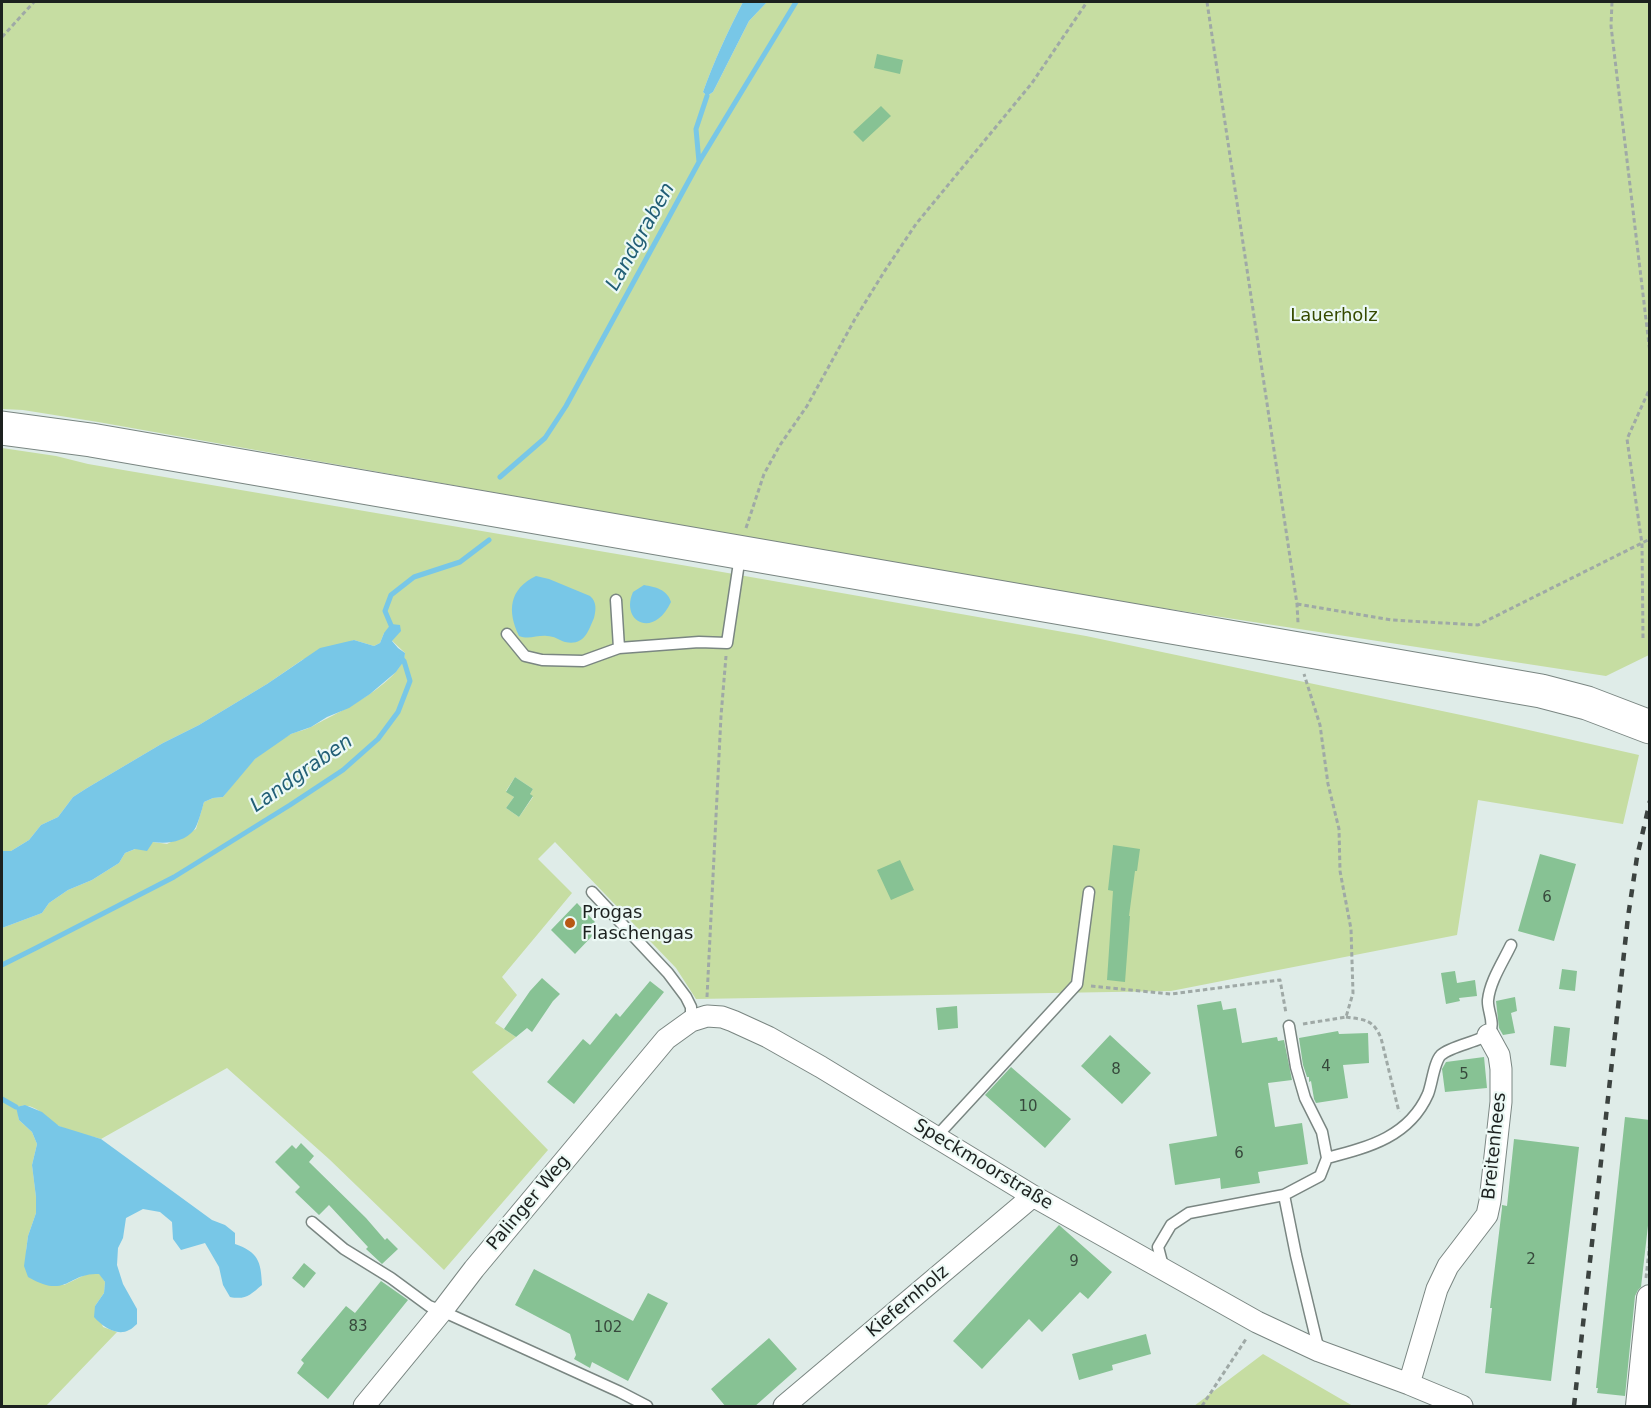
<!DOCTYPE html>
<meta charset="utf-8">
<style>
body{margin:0}
#map{position:relative;width:1651px;height:1408px;overflow:hidden;background:#dfece8;font-family:"DejaVu Sans",sans-serif}
canvas{display:block}
.frame{position:absolute;inset:0;border:3px solid #1c211f;pointer-events:none}
</style>
<div id="map">
<canvas width="1651" height="1408"></canvas>
<div class="frame"></div>
</div>
<script>
const ctx = document.querySelector('canvas').getContext('2d');
ctx.lineJoin = 'round';
function fillPath(path, color) {
  ctx.fillStyle = color;
  ctx.fill(path, 'evenodd');
}
function stroke(path, color, width, dash) {
  ctx.strokeStyle = color;
  ctx.lineWidth = width;
  ctx.lineCap = dash ? 'butt' : 'round';
  ctx.setLineDash(dash || []);
  ctx.stroke(path);
}
function write(font, color, halo, rows, align = 'center') {
  ctx.font = font + ' "DejaVu Sans",sans-serif';
  ctx.lineWidth = 4.5;
  ctx.setLineDash([]);
  ctx.textBaseline = 'middle';
  ctx.strokeStyle = halo;
  ctx.fillStyle = color;
  for (const [text, x, y, turn = 0] of rows) {
    ctx.save();
    ctx.translate(x, y);
    ctx.rotate((+turn || 0) * Math.PI / 180);
    ctx.textAlign = isNaN(turn) ? turn : align;
    if (halo) ctx.strokeText(text, 0, 0);
    ctx.fillText(text, 0, 0);
    ctx.restore();
  }
}
const green = new Path2D(`
 M2 2H743C728 31 714 61 703 92L707 96 713 92 749 21 767 2H1649V655L1606 676 1025 587 98 422 23 410 2 409Z
 M2 448 56 456 88 464 705 569 1086 636 1480 719 1639 755 1623 824 1478 800 1457 935 1171 991 696 999 676 968 555 842 538 859 572 893 502 977 517 995 495 1023 516 1037 472 1072 548 1150 444 1270 329 1159 227 1068 101 1139C88 1135 70 1132 59 1126 44 1118 36 1101 17 1107L19 1120 32 1132 37 1144 32 1165 36 1197V1213L28 1236 26 1251 64 1285 89 1273H99L105 1282 104 1293 95 1306 103 1327 117 1332 46 1406H2V928L42 913 49 903 68 890 92 880 119 863 125 853 153 842 167 844 196 829 204 802 213 798 223 797C233 784 244 769 256 758 266 750 279 740 291 734 298 731 306 730 313 726 337 713 402 683 405 653L384 633 380 643 374 646 354 640 302 660 267 684 199 725 163 743 87 788 73 797 58 817 41 825 29 840 11 851H2ZM515 777 533 789 530 794 533 797 519 817 506 808 514 797 506 791Z
 M1263 1354 1353 1406H1194Z`);
const water = new Path2D(`
 M743 2H767L749 21 713 92 707 96 703 92C714 61 728 31 743 2Z
 M536 576 549 579 590 596C597 602 596 610 594 618 588 632 584 646 565 642 559 640 554 636 547 636 537 635 529 640 519 636 507 611 509 589 536 576Z
 M644 585C655 587 667 589 671 602 653 640 620 621 633 592Z
 M391 624 400 625 401 631 392 641 398 648 405 653 404 661 396 672 370 694 349 708 327 717 311 727 291 734 255 759 223 797 213 798 204 802C202 809 198 825 194 830 184 842 168 844 153 842L147 851 135 849 125 853 119 863 92 880 68 890 49 903 42 913 2 928V851H11L29 840 41 825 58 817 73 797 87 788 163 743 199 725 267 684 320 648 354 640 374 646 380 643 384 633Z
 M25 1105 42 1112 59 1126 101 1139 212 1220 225 1225 235 1233V1244C258 1252 261 1261 262 1285 250 1295 246 1300 230 1297L223 1285 219 1267 205 1243 181 1250 173 1239 172 1222 160 1212 143 1209 126 1218 123 1238 118 1248 117 1265 123 1284 137 1309V1324C134 1326 132 1329 129 1330 117 1337 102 1326 94 1317L95 1306 104 1293 105 1282 99 1274C68 1272 67 1300 28 1277L24 1266 28 1236 36 1213V1197L32 1165 37 1144 32 1132 19 1120 16 1107Z`);
const stream = new Path2D(`
 M699 162 696 129 707 96
 M500 477 545 438 566 406 699 162 796 2
 M393 630 385 611 391 595 414 577 460 562 489 540
 M2 965 36 948 174 877 290 805 343 770 378 739 398 712 410 681 404 661 401 658
 M2 1099 16 1107`);
const building = new Path2D(`
 M877 54 903 60 900 74 874 68Z
 M881 106 891 116 863 142 853 132Z
 M515 777 533 789 530 794 533 796 519 817 506 808 514 797 506 792Z
 M1113 845 1140 849 1137 871H1135L1129 916H1130L1125 982 1107 980 1113 891 1108 890Z
 M1540 854 1576 864 1554 941 1518 931Z
 M900 860 914 890 891 900 877 870Z
 M577 903 595 922 590 928 595 933 575 954 551 930Z
 M1562 969 1577 971 1575 991 1559 989Z
 M1455 971 1457 983 1475 980 1477 996 1459 998 1460 1001 1446 1004 1441 973Z
 M542 978 560 994 553 1001 532 1032 527 1028 516 1037 504 1029 530 991Z
 M650 981 664 992 574 1104 547 1082 583 1039 590 1045 616 1013 620 1017Z
 M1515 997 1517 1011 1511 1013 1515 1033 1503 1035 1499 1028 1496 1001Z
 M1221 1001 1223 1010 1236 1008 1242 1043 1277 1037 1278 1041 1284 1040 1292 1080 1268 1083 1275 1127 1302 1123 1308 1164 1258 1172 1260 1183 1221 1189 1220 1178 1175 1185 1169 1144 1217 1136 1197 1005Z
 M957 1006 958 1028 938 1030 936 1008Z
 M1554 1026 1570 1028 1566 1067 1550 1065Z
 M1338 1031 1339 1034 1368 1033 1369 1063 1343 1065 1348 1098 1316 1103 1314 1099 1311 1081 1309 1082V1077H1307L1303 1065 1299 1038Z
 M1110 1035 1151 1073 1122 1104 1081 1066Z
 M1484 1057 1487 1088 1445 1092 1442 1069 1446 1062Z
 M1011 1067 1071 1119 1045 1148 985 1095Z
 M1625 1117 1650 1120V1208L1641 1287 1638 1290 1635 1296 1625 1396 1597 1393 1598 1388H1596Z
 M1514 1139 1579 1147 1551 1381 1485 1373 1492 1308H1490L1502 1208V1205L1507 1206Z
 M301 1143 314 1156 309 1162 366 1218 385 1240 387 1238 398 1249 382 1264 366 1249 368 1247 329 1205 319 1215 295 1192 300 1187 275 1162 292 1145 296 1149Z
 M1059 1225 1112 1272 1088 1299 1080 1292 1042 1332 1029 1319 982 1369 953 1341Z
 M304 1263 316 1273 304 1288 292 1278Z
 M534 1269 633 1321 648 1293 668 1303 628 1381 592 1362 590 1368 574 1359 576 1355 570 1334 515 1305Z
 M381 1281 408 1300 328 1399 297 1373 304 1363 301 1360 346 1306 355 1313Z
 M1146 1334 1151 1354 1112 1365 1113 1370 1079 1380 1072 1354Z
 M769 1338 797 1369 754 1407H726L711 1389Z`);
const path = new Path2D(`
 M1207 2 1297 604 1298 623
 M1612 2 1611 26 1650 353
 M2 37 34 2
 M746 528 764 474 780 445 807 406 855 319 884 272 916 224 1032 83 1087 2
 M1297 604 1392 620 1478 625 1650 539
 M1643 638 1642 544 1627 439 1650 388
 M1091 986 1171 994 1280 980 1286 1013
 M707 997 721 716 726 656
 M1346 1017C1365 1020 1373 1019 1381 1038L1399 1112
 M1303 1024 1346 1017 1353 993 1351 929 1340 871 1339 829 1328 784 1320 725 1304 674
 M1646 1278 1650 1241
 M1202 1406 1246 1339`);
const service = new Path2D(`
 M616 600 619 648 699 642 727 643 740 556
 M507 634 525 656 542 660 583 661 619 648
 M592 892 668 973 686 997 691 1007V1021
 M1289 1026 1296 1067 1305 1098 1322 1132 1327 1158
 M936 1137 1077 984 1089 892
 M312 1222 344 1249 391 1278 429 1306 442 1311 620 1392 647 1406
 M1164 1270 1158 1247 1171 1225 1189 1213 1284 1195
 M1319 1351 1296 1255 1284 1195 1320 1176 1327 1158C1369 1147 1409 1137 1428 1094 1432 1084 1434 1062 1441 1055 1452 1045 1485 1041 1490 1032 1495 1022 1487 1010 1488 1000 1490 981 1503 962 1511 945`);
const minor = new Path2D(`
 M1409 1384 1437 1289 1448 1266 1487 1215 1490 1201 1501 1102V1069L1499 1055 1488 1035
 M364 1406 442 1311 474 1269 666 1039 691 1021 707 1016 722 1017 733 1021 768 1037 821 1067 1033 1196 1257 1322 1319 1351 1409 1384 1462 1406
 M784 1406 1033 1196`);
const tertiary = new Path2D(`
 M1639 1406 1650 1298`);
const primary = new Path2D(`
 M2 428 91 440 1541 691 1587 703 1650 727`);
const rail = new Path2D(`
 M1574 1406 1628 917 1637 857 1650 801`);
const markers = [
 [570,923,6,"#b85814"]
];
const numberNames = [
 ["6",1547,898],
 ["4",1326,1067],
 ["8",1116,1070],
 ["5",1464,1075],
 ["10",1028,1107],
 ["6",1239,1154],
 ["2",1531,1260],
 ["9",1074,1262],
 ["83",358,1327],
 ["102",608,1328]
];
const parkNames = [
 ["Lauerholz",1334,316]
];
const poiNames = [
 ["Progas",582,913],
 ["Flaschengas",582,934]
];
const streetNames = [
 ["Breitenhees",1495,1146,-84],
 ["Speckmoorstraße",983,1165,31],
 ["Palinger Weg",529,1203,-50],
 ["Kiefernholz",908,1302,-40]
];
const waterNames = [
 ["Landgraben",641,237,-61],
 ["Landgraben",302,774,-35]
];
fillPath(green, '#c6dda2');
fillPath(water, '#78c7e7');
stroke(stream, '#78c7e7', 5);
fillPath(building, '#87c294');
stroke(service, '#7a8682', 13);
stroke(minor, '#7a8682', 23);
stroke(tertiary, '#7a8682', 28);
stroke(primary, '#7a8682', 35);
stroke(path, '#9fa9a6', 3, [4.5, 3]);
stroke(service, '#fff', 10);
stroke(minor, '#fff', 21);
stroke(tertiary, '#fff', 26);
stroke(primary, '#fff', 33);
stroke(rail, '#3c4340', 4.5, [8, 8]);
for (const [x, y, r, color] of markers) {
  const dot = new Path2D();
  dot.arc(x, y, r, 0, 2 * Math.PI);
  ctx.fillStyle = color;
  ctx.fill(dot);
  stroke(dot, '#ecf9f5', 2);
}
write('15px', '#37493c', null, numberNames);
write('18px', '#364a00', '#ecf9f5', parkNames);
write('18px', '#1c211f', '#ecf9f5', poiNames, 'left');
write('18px', '#1c211f', '#ecf9f5', streetNames);
write('italic 20px', '#225f76', '#ecf9f5', waterNames);
</script>
